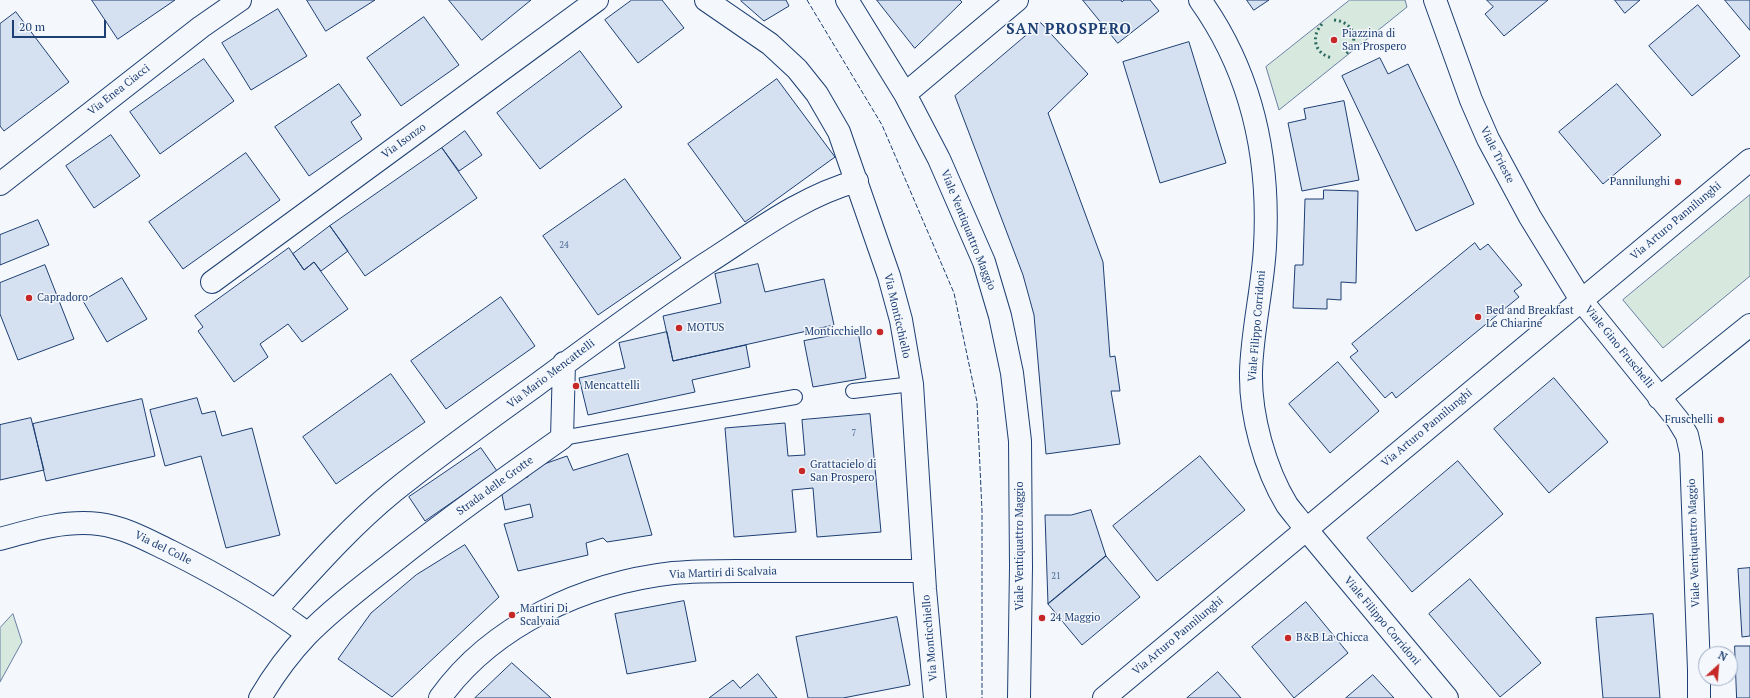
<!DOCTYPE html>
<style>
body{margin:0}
#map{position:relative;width:1750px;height:698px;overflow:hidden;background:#f4f7fb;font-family:"PT Serif",serif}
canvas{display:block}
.north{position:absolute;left:1698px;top:646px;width:40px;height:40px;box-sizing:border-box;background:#f4f7fb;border:1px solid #9eadc5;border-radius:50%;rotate:26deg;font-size:11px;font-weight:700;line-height:16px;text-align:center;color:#1d3f73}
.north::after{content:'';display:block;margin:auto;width:14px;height:18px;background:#c62828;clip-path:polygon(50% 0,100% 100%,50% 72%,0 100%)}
.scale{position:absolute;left:12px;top:20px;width:94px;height:18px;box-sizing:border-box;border:2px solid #1d3f73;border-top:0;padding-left:5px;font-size:12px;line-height:14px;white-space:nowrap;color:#1d3f73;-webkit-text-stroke:3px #f4f7fb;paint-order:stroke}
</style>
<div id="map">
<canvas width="1750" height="698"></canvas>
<div class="north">N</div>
<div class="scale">20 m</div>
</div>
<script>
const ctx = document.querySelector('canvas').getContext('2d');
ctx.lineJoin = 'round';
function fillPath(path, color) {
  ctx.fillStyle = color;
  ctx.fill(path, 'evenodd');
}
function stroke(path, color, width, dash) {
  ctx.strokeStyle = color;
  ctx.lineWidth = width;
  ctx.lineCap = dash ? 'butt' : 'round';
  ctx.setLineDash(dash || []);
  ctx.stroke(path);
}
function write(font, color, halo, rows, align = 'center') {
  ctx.font = font + ' "PT Serif",serif';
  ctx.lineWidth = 3;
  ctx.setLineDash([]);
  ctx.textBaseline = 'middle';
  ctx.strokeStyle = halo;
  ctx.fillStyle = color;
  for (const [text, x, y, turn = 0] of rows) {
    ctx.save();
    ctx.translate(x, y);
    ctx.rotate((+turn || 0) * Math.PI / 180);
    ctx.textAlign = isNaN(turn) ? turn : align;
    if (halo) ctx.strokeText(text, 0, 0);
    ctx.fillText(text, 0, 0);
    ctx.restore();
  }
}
const green = new Path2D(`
 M1350 0H1405L1407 7 1279 110 1266 67Z
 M1750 195V276L1663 348 1623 300Z
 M13 614 22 642 0 682V628Z`);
const building = new Path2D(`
 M92 0H175L118 39Z
 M307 0H375L326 31Z
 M449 0H531L482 40Z
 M632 0H662L684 28 638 63 605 20Z
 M742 0H786L789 6 764 21 741 1Z
 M877 0H960L962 2 915 48Z
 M1083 0H1121L1122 2 1124 0H1150L1159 11 1118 43Z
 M1247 0H1269L1254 10Z
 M1487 0H1548L1504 36 1485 14 1493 7Z
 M1615 0H1640L1625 13Z
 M1725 0H1750V30Z
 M1698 5 1740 56 1692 96 1649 46Z
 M278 9 307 56 251 90 222 43Z
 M16 12 69 82 4 131 0 126V24Z
 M424 17 459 65 401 106 367 58Z
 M1041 23 1088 74 1048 113 1103 262 1110 357 1115 356 1120 391H1111L1120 444 1046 454 1034 315 1023 275 955 96Z
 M1189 42 1226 163 1160 183 1123 62Z
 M580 51 622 107 540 169 497 113Z
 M1380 58 1388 74 1408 64 1474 204 1416 231 1342 76Z
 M204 59 234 101 160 154 130 112Z
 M777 79 835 157 745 222 688 144Z
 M339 84 361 115 351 122 362 139 309 176 275 127Z
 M1617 84 1661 135 1603 184 1559 132Z
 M1344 101 1359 180 1302 191 1288 123 1306 119 1304 109Z
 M465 131 482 155 459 171 442 148Z
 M111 135 140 176 94 208 66 166Z
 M442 148 477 198 365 276 330 226Z
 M246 153 280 200 183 269 149 222Z
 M625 179 681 258 598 315 543 236Z
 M1324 190 1358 191 1356 283 1341 282V300L1327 299V309L1293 308 1295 265H1303L1305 199H1323Z
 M38 220 49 245 0 265V235Z
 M330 226 348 251 321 271 314 262 304 270 293 254Z
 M1475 243 1480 250 1488 244 1522 285 1514 291 1519 297 1396 398 1392 392 1385 398 1350 357 1358 351 1352 344Z
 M289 248 304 270 314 262 348 309 302 342 288 324 260 344 268 357 234 382 198 331 203 327 195 316Z
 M758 264 765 292 824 279 834 325 673 361 663 316 721 303 715 274Z
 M45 265 74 339 18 360 0 314V283Z
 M122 278 147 319 107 342 83 301Z
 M501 297 535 346 446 409 411 361Z
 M858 331 866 378 813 387 804 341Z
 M667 332 673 361 746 345 750 367 692 380 695 392 588 415 579 378 625 368 619 343Z
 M1338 362 1379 411 1330 453 1289 404Z
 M391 374 425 422 336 484 303 437Z
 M1554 378 1608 442 1549 493 1494 429Z
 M197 398 202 414 215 411 222 436 252 428 280 535 226 548 201 456 165 466 150 410Z
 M142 399 155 456 46 481 33 424Z
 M870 414 881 532 817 537 813 488 792 490 796 532 734 537 725 428 785 423 788 456 805 455 802 420Z
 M31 418 44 470 0 480V425Z
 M481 448 497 471 425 521 409 497Z
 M628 454 652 535 607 542 603 538 586 543 588 555 518 571 504 524 533 517 530 504 505 510 500 485 528 477 527 470 567 456 573 470Z
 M1200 456 1245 510 1157 581 1113 526Z
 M1458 461 1503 514 1412 592 1367 538Z
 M1091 510 1106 556 1048 604 1045 515H1071Z
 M465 545 499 597 392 697 338 659 371 613 416 575Z
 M1106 556 1140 597 1082 645 1048 604Z
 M1750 568V636L1742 637 1738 569Z
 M1470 579 1541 663 1500 697 1429 614Z
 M684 601 696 661 627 674 615 614Z
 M1306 602 1348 653 1294 698 1252 647Z
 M1653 614 1660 698H1603L1596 618Z
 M897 617 910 685 843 698H808L796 637Z
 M1735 646H1750V698H1737Z
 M512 663 551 698H475Z
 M1218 672 1241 698H1187Z
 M758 674 777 698H709L733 680 740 688Z
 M1373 675 1394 698H1346Z`);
const service = new Path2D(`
 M853 391 912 384
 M562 438 795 397`);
const minor = new Path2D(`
 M706 0 770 44 797 69 817 94 839 132 889 276 901 320 912 384 925 589 935 698
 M847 0 905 94 939 159 984 262 1000 316 1012 373 1020 441 1021 567 1019 698
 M1200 0C1252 73 1270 157 1265 246 1263 288 1252 330 1251 372 1250 415 1265 469 1287 505 1293 513 1300 521 1306 529L1447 698
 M1435 0 1471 100 1488 139 1530 217 1581 300 1678 420 1687 435 1691 453 1699 670V698
 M905 94 1017 0
 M0 184 201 27 240 0
 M212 282 597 0
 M1659 398 1750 325
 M0 539C32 530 65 520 99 524 124 527 147 540 170 551 218 575 265 602 308 634
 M276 610C314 568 351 526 394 491 440 454 488 420 535 386 592 344 648 302 707 263 754 233 802 196 857 181
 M260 698C273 676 289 654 307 635 331 610 363 586 391 564 446 520 504 479 562 438L564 363
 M440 698C492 625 585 583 673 573 704 570 736 571 767 571 819 571 872 571 924 571
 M1104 698 1750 160`);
const hedge = new Path2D(`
 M1334 20C1354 22 1361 41 1345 55
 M1322 24C1310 37 1315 55 1333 58`);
const fence = new Path2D(`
 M807 0 882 125 954 293 977 402 982 511V698`);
const markers = [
 [1334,40,4,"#c62828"],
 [1678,182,4,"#c62828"],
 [29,298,4,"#c62828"],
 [1478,317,4,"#c62828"],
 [679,328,4,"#c62828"],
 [880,332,4,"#c62828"],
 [576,386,4,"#c62828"],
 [1721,420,4,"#c62828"],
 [802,471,4,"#c62828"],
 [512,615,4,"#c62828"],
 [1042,618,4,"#c62828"],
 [1288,638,4,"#c62828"]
];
const numberNames = [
 ["24",564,245],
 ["7",854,433],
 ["21",1056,576]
];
const poiNames = [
 ["Piazzina di",1342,34],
 ["San Prospero",1342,47],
 ["Pannilunghi",1670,182,"right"],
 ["Capradoro",37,298],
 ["Bed and Breakfast",1486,311],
 ["Le Chiarine",1486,324],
 ["MOTUS",687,328],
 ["Monticchiello",872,332,"right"],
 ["Mencattelli",584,386],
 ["Fruschelli",1713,420,"right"],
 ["Grattacielo di",810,465],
 ["San Prospero",810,478],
 ["Martiri Di",520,609],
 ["Scalvaia",520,622],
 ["24 Maggio",1050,618],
 ["B&B La Chicca",1296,638]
];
const streetNames = [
 ["Via Enea Ciacci",119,90,-38],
 ["Via Isonzo",404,141,-36],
 ["Viale Trieste",1497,155,63],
 ["Via Arturo Pannilunghi",1676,221,-40],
 ["Viale Ventiquattro Maggio",968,230,68],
 ["Via Monticchiello",897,316,77],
 ["Viale Filippo Corridoni",1257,326,-85],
 ["Viale Gino Fruschelli",1619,347,51],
 ["Via Mario Mencattelli",551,374,-37],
 ["Via Arturo Pannilunghi",1427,428,-40],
 ["Strada delle Grotte",495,486,-36],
 ["Viale Ventiquattro Maggio",1694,543,-92],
 ["Viale Ventiquattro Maggio",1020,546,-90],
 ["Via del Colle",163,548,26],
 ["Via Martiri di Scalvaia",723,573,-2],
 ["Viale Filippo Corridoni",1382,621,50],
 ["Via Arturo Pannilunghi",1178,636,-40],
 ["Via Monticchiello",930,638,-95]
];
const districtNames = [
 ["SAN PROSPERO",1069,30]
];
fillPath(green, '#d7e8df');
stroke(green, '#687fa3', 1);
fillPath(building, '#d5e0f0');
stroke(building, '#1d3f73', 1);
stroke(service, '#1d3f73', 16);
stroke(minor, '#1d3f73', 24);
stroke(service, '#f4f7fb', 14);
stroke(minor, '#f4f7fb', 22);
stroke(hedge, '#2c6c60', 3, [2, 3]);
stroke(fence, '#1d3f73', 1, [5, 2]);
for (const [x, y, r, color] of markers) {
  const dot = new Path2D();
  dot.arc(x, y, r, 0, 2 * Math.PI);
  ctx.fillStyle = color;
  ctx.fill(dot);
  stroke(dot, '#f4f7fb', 1.5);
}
write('9px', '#4b6792', null, numberNames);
write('11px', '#1d3f73', '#f4f7fb', poiNames, 'left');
write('11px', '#1d3f73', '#f4f7fb', streetNames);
ctx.letterSpacing = '1px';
write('bold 15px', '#1d3f73', '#f4f7fb', districtNames);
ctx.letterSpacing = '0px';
</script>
